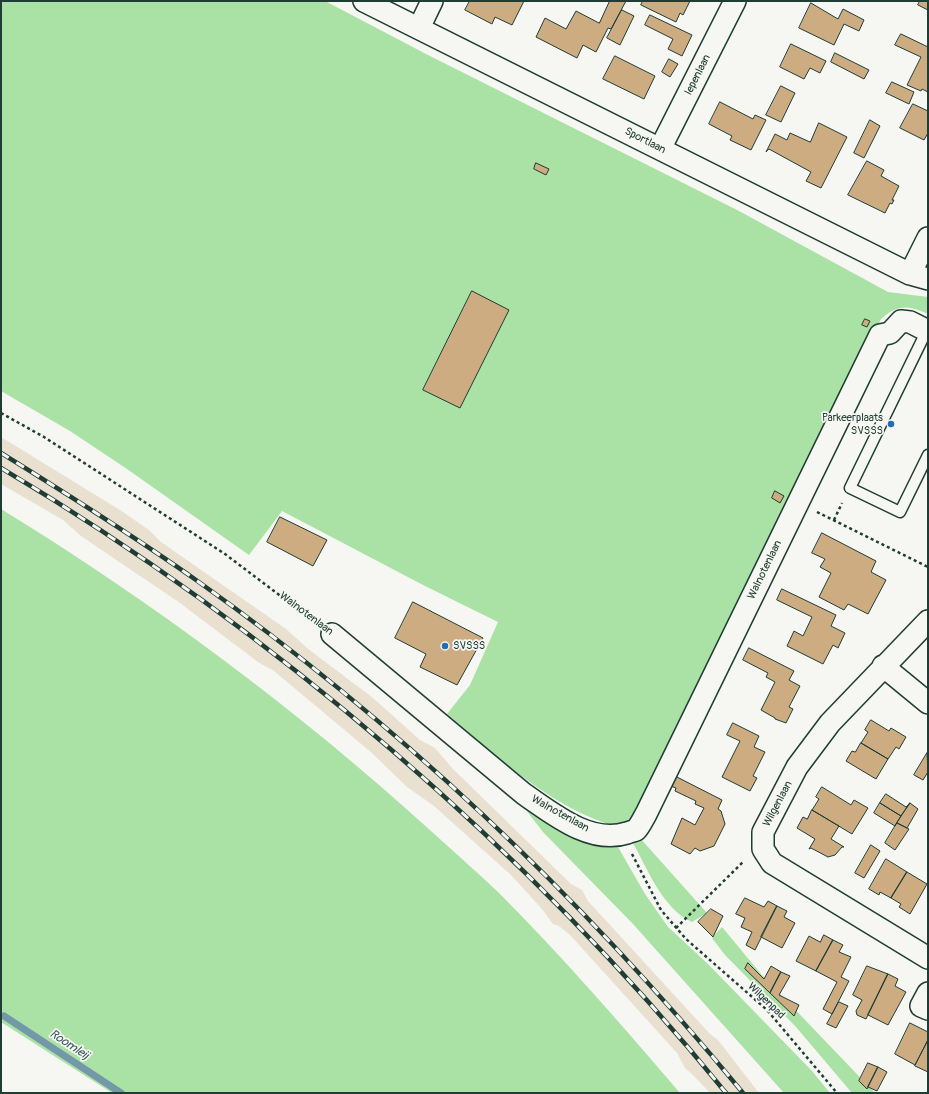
<!DOCTYPE html>
<style>
body{margin:0}
#map{position:relative;width:929px;height:1094px;overflow:hidden;background:#f6f6f2;font-family:Pangolin,sans-serif}
canvas{display:block}
.frame{position:absolute;inset:0;border:2px solid #1f3d34;pointer-events:none}
</style>
<div id="map">
<canvas width="929" height="1094"></canvas>
<div class="frame"></div>
</div>
<script>
const ctx = document.querySelector('canvas').getContext('2d');
ctx.lineJoin = 'round';
function fillPath(path, color) {
  ctx.fillStyle = color;
  ctx.fill(path, 'evenodd');
}
function stroke(path, color, width, dash) {
  ctx.strokeStyle = color;
  ctx.lineWidth = width;
  ctx.lineCap = dash ? 'butt' : 'round';
  ctx.setLineDash(dash || []);
  ctx.stroke(path);
}
function write(font, color, halo, rows, align = 'center') {
  ctx.font = font + ' Pangolin,sans-serif';
  ctx.lineWidth = 3.5;
  ctx.setLineDash([]);
  ctx.textBaseline = 'middle';
  ctx.strokeStyle = halo;
  ctx.fillStyle = color;
  for (const [text, x, y, turn = 0] of rows) {
    ctx.save();
    ctx.translate(x, y);
    ctx.rotate((+turn || 0) * Math.PI / 180);
    ctx.textAlign = isNaN(turn) ? turn : align;
    if (halo) ctx.strokeText(text, 0, 0);
    ctx.fillText(text, 0, 0);
    ctx.restore();
  }
}
const built = new Path2D(`
 M1 437 120 510 149 530 161 542 286 629 307 648 373 698 420 740 435 748 453 769 571 884 582 890 588 901 710 1034 718 1040 759 1093H710L692 1074 685 1068 677 1053 571 936 559 926 553 924 542 909 511 875 434 806 407 787 372 753 274 671 258 662 180 603 81 536 63 520 1 484Z`);
const green = new Path2D(`
 M1 1H325L426 54 739 211 888 292 928 297V314C908 305 898 304 881 319L722 633 638 808C633 816 629 825 618 826 610 826 600 821 592 818 537 795 493 752 447 714L470 685 498 622 425 586 282 511 249 555 127 469 70 431 1 391Z
 M1 509C154 603 298 710 431 831 453 851 476 871 498 892 562 956 621 1024 680 1093H112L1 1022Z
 M519 801 597 844 618 847 645 894 668 927 709 965 812 1071 830 1093H784L633 924 543 832Z
 M640 838 707 913 692 922C663 909 648 870 633 843Z
 M722 927 761 974 875 1093H852L796 1027 725 955 712 938Z`);
const stream = new Path2D(`
 M4 1016 121 1093`);
const building = new Path2D(`
 M470 1H524L512 25 495 17 492 24 465 10Z
 M610 1H626L611 29 608 28 596 52 583 45 577 58 536 37 545 18 566 29 576 11 599 23Z
 M643 1H690L683 15 680 13 676 22 641 5Z
 M920 1H928V10L918 5Z
 M811 3 838 19 843 9 864 20 859 31 844 24 834 45 799 28Z
 M622 10 634 16 620 45 607 38Z
 M650 15 692 35 682 56 668 49 673 39 645 25Z
 M901 34 928 47V92L922 89 921 91 907 85 921 57 895 45Z
 M791 44 826 61 820 73 810 68 804 79 780 67Z
 M835 53 869 70 864 79 831 62Z
 M615 56 655 76 644 99 603 79Z
 M669 59 678 64 670 77 662 72Z
 M892 82 914 92 909 104 886 93Z
 M781 86 795 93 781 122 766 115Z
 M720 102 753 119 755 115 766 120 751 150 730 140 732 136 709 124Z
 M913 104 928 111V133L924 140 900 128Z
 M870 120 880 126 864 158 854 153Z
 M819 123 847 137 821 188 806 181 811 172 769 149 766 152 775 134 787 140 790 133 810 142Z
 M867 161 884 170 881 176 899 186 892 200H894L892 204 890 203 885 213 848 195Z
 M536 163 549 169 546 175 534 169Z
 M472 291 509 310 460 408 423 390Z
 M865 319 870 321 867 327 862 325Z
 M775 491 784 496 780 503 772 498Z
 M280 517 327 540 313 566 267 542Z
 M822 533 876 561 871 572 886 580 868 614 848 604 844 610 819 597 831 573 820 567 825 559 812 553Z
 M782 589 836 615 831 626 845 633 838 648 833 645 823 664 787 646 794 631 803 636 812 617 777 600Z
 M413 602 483 638 457 685 420 667 426 654 395 638Z
 M749 648 794 671 789 680 800 686 789 707 793 709 786 723 775 719V718L761 710 775 682 766 677 768 673 743 660Z
 M871 720 889 731 891 728 906 737 899 749 896 747 888 759 861 743 868 732 865 730Z
 M733 723 759 736 754 747 765 752 753 776 757 778 750 791 722 777 740 741 727 735Z
 M861 743 888 759 876 779 846 761 852 751 855 752Z
 M927 753 928 772 923 780 914 775Z
 M673 775 722 800 718 809 721 811 725 824 714 846 700 851 695 848 690 854 671 844 682 818 695 825 704 808 695 804 696 801 675 791 676 788 668 785Z
 M822 787 851 805 854 800 868 808 852 834 812 810 819 799 816 797Z
 M886 794 906 807 910 803 901 816 880 803Z
 M880 803 901 816 895 826 874 813Z
 M910 803 918 809 907 828 897 823Z
 M812 810 839 826 831 839 844 847H842L835 855 828 857 811 848 809 849 815 839 797 828 803 817 807 819Z
 M897 823 909 829 895 850 885 843Z
 M871 845 880 851 864 878 855 873Z
 M886 859 907 872 891 898 880 892 879 895 869 889Z
 M907 872 927 884 910 914 899 907 901 904 891 898Z
 M745 898 764 907 768 901 777 906 755 950 746 945 752 932 741 927 745 918 736 914Z
 M777 906 787 911 784 917 795 923 782 948 761 937Z
 M711 909 723 916 713 937 698 922Z
 M824 935 833 940 816 971 796 961 809 936 820 942Z
 M833 940 843 945 839 952 851 957 841 977 849 981 832 1014 823 1009 837 982 816 971Z
 M748 963 764 979 771 966 781 972 770 993 745 969Z
 M867 966 888 974 866 1019 857 1015 856 1011 862 1000 853 995Z
 M781 972 790 976 779 995 799 1005 794 1016 770 993Z
 M888 974 898 979 895 986 906 992 888 1025 868 1015Z
 M839 1002 848 1006 836 1028 827 1024Z
 M910 1023 928 1032V1040L915 1065 895 1054Z
 M928 1040V1072L915 1066Z
 M868 1063 878 1067 867 1089 859 1081Z
 M878 1067 887 1072 877 1091 868 1087Z`);
const path = new Path2D(`
 M1 413 44 437 225 554 315 622
 M817 512 928 567
 M834 520 842 503
 M632 854 661 910 686 939 767 1010 837 1093
 M676 928 744 861`);
const service = new Path2D(`
 M927 330 850 488 900 512 928 455`);
const minor = new Path2D(`
 M364 1 910 274 928 279
 M419 28 432 1
 M660 149 735 1
 M910 274 928 238
 M928 621 830 723 797 767 763 832V849L772 863 928 958
 M332 634 524 794C552 813 590 845 627 833 629 832 634 831 636 830 640 826 643 819 646 814L880 335 890 333 901 321 910 322 928 331
 M883 666 928 703
 M928 993 921 1006 928 1009`);
const rail = new Path2D(`
 M1 453C67 494 132 535 196 580 401 725 584 900 743 1093
 M1 468C272 629 527 848 726 1093`);
const markers = [
 [891,424,4,"#1f6fb2"],
 [445,646,4,"#1f6fb2"]
];
const streetNames = [
 ["Iepenlaan",698,75,-63],
 ["Sportlaan",645,141,27],
 ["Walnotenlaan",765,570,-64],
 ["Walnotenlaan",306,614,37],
 ["Wilgenlaan",778,804,-62],
 ["Walnotenlaan",560,814,29],
 ["Wilgenpad",766,1001,44]
];
const poiNames = [
 ["Parkeerplaats",883,418],
 ["SVSSS",883,431],
 ["SVSSS",453,646,"left"]
];
const waterNames = [
 ["Roomleij",69,1045,33]
];
fillPath(built, '#e9e0d0');
fillPath(green, '#aae1a5');
stroke(stream, '#7398a8', 7);
fillPath(building, '#ccac80');
stroke(building, '#1f3d34', 1);
stroke(service, '#1f3d34', 13);
stroke(minor, '#1f3d34', 24);
stroke(path, '#1f3d34', 2.5, [3, 3]);
stroke(service, '#f6f6f2', 10);
stroke(minor, '#f6f6f2', 21);
stroke(rail, '#1f3d34', 4.5);
stroke(rail, '#f6f6f2', 3, [9]);
for (const [x, y, r, color] of markers) {
  const dot = new Path2D();
  dot.arc(x, y, r, 0, 2 * Math.PI);
  ctx.fillStyle = color;
  ctx.fill(dot);
  stroke(dot, '#f6f6f2', 1.5);
}
write('11px', '#1f3d34', '#f6f6f2', streetNames);
write('11px', '#1f3d34', '#f6f6f2', poiNames, 'right');
write('italic 12px', '#3b5b5b', '#f6f6f2', waterNames);
</script>
